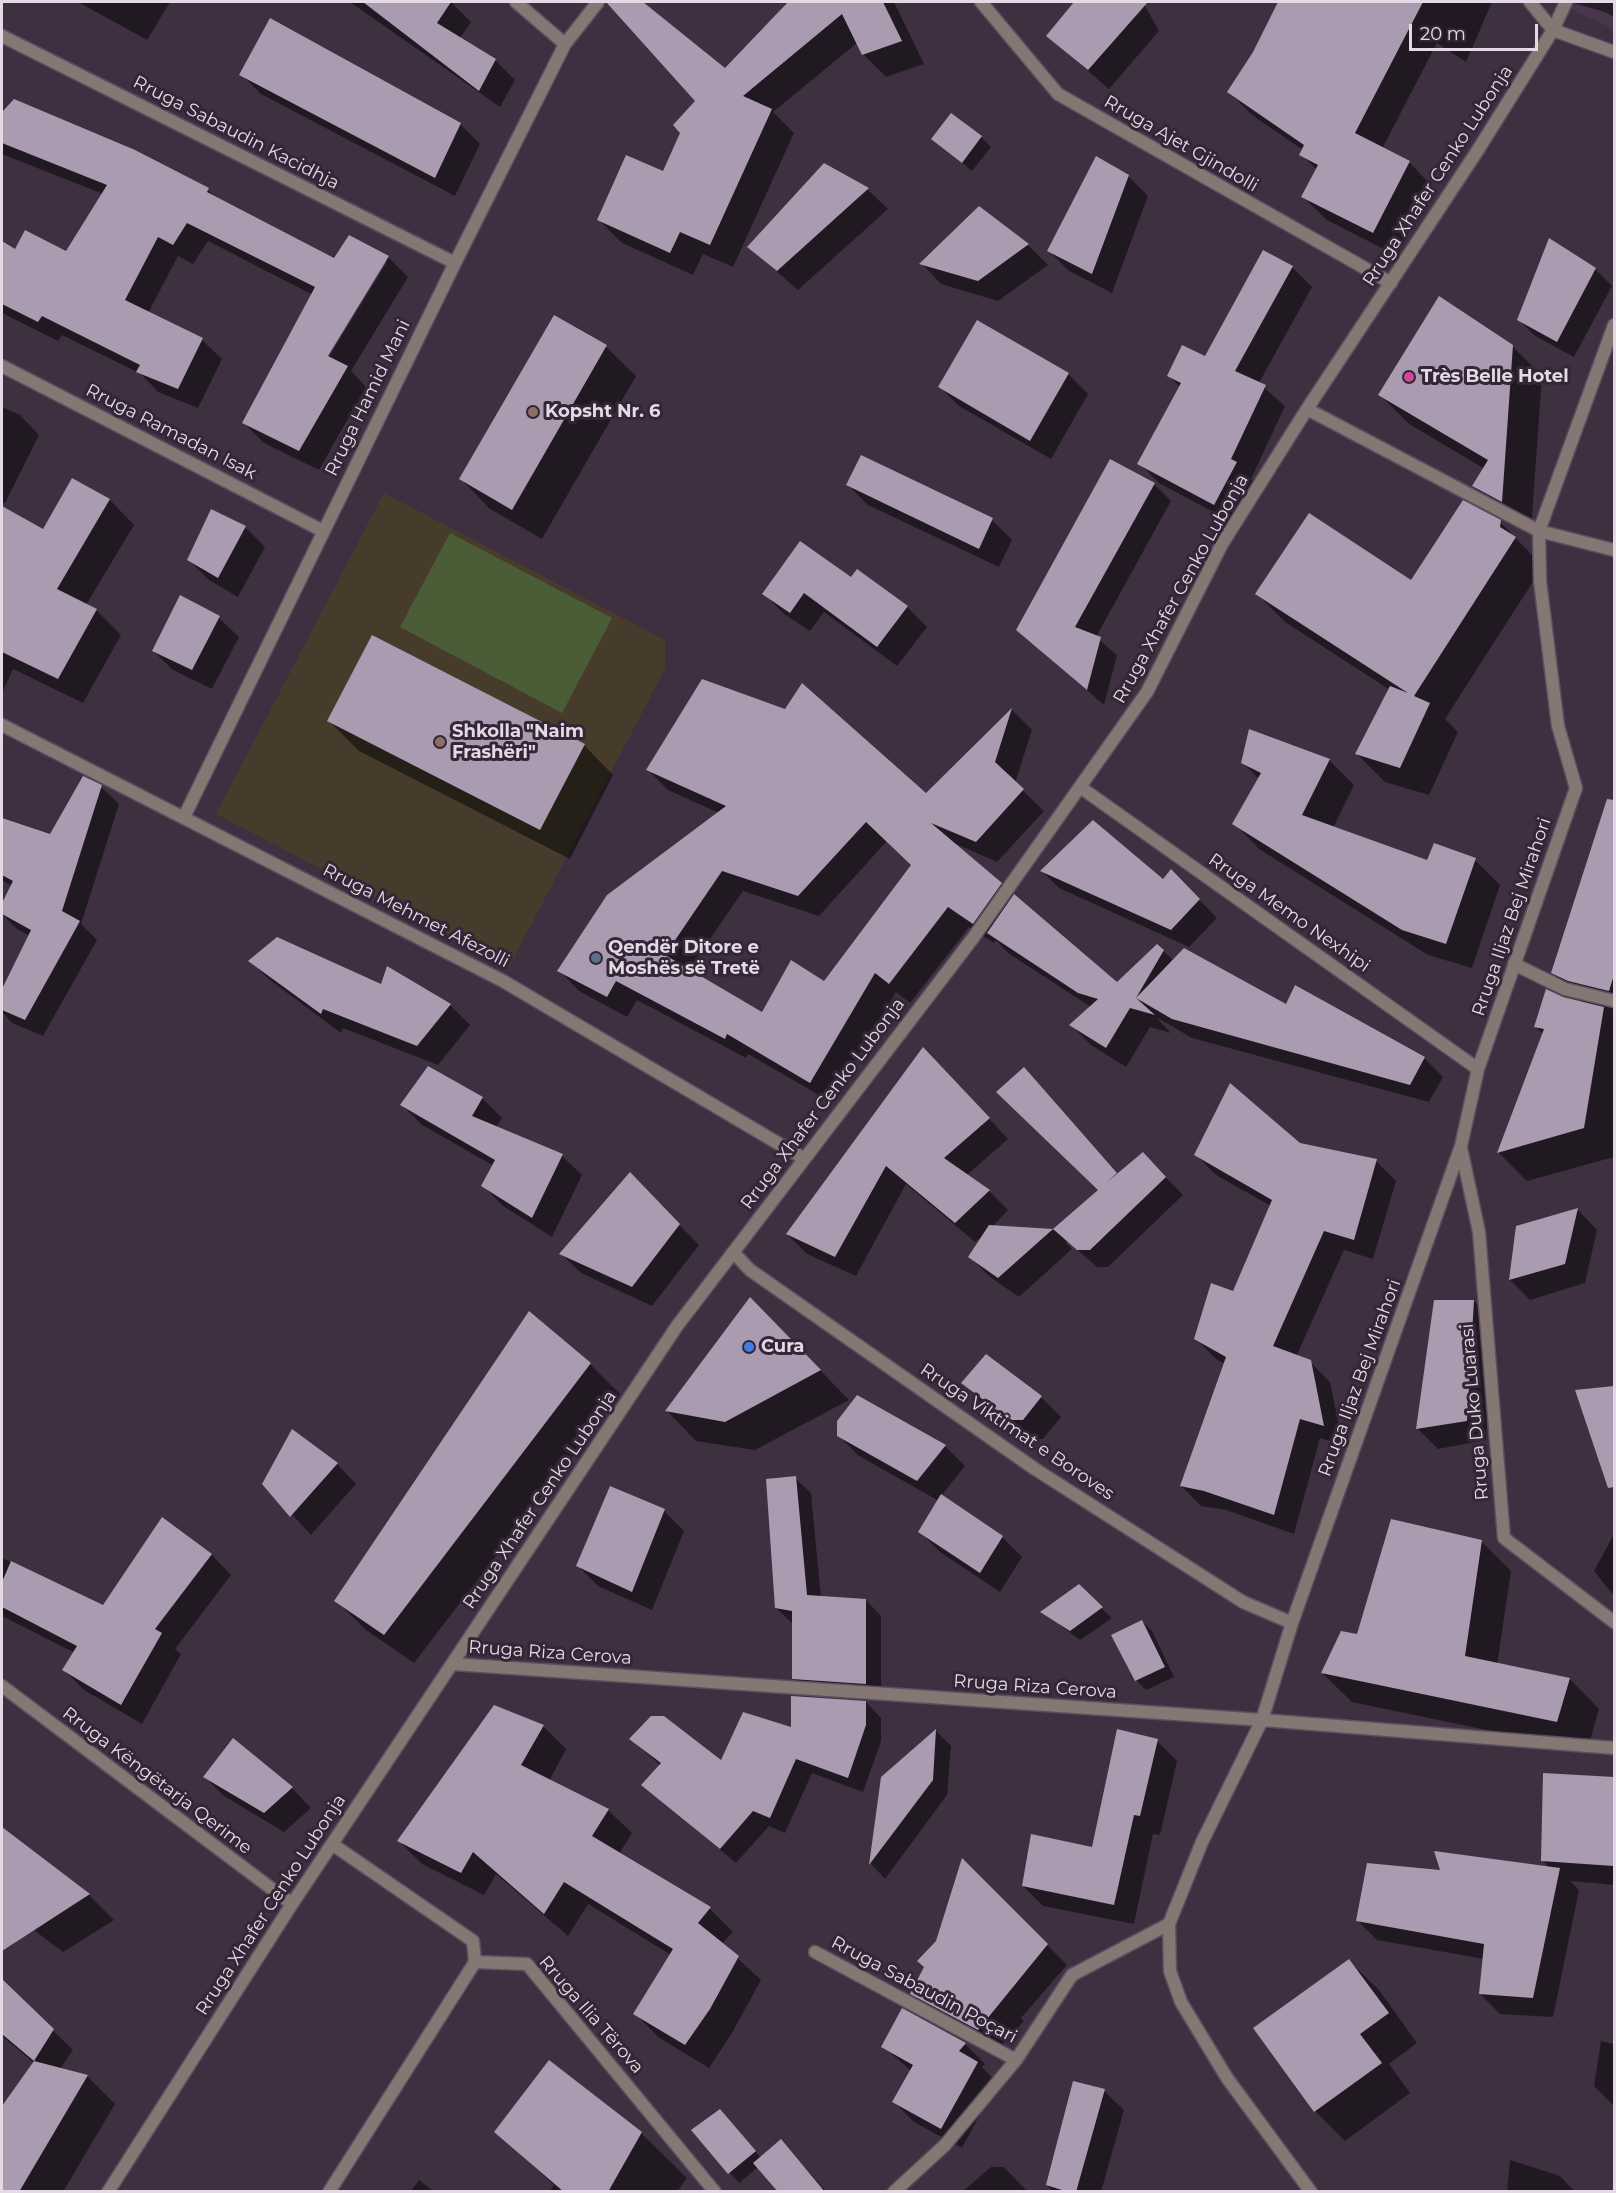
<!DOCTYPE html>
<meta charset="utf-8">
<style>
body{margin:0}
#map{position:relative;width:1616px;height:2193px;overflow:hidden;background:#3e3041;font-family:Montserrat,sans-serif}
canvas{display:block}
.frame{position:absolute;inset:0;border:3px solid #e3dae5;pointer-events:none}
.scale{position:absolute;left:1409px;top:24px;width:129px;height:27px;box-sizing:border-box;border:3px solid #e3dae5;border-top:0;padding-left:8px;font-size:18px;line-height:21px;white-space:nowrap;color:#e3dae5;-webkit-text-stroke:4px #342637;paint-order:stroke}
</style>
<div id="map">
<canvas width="1616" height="2193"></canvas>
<div class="frame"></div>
<div class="scale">20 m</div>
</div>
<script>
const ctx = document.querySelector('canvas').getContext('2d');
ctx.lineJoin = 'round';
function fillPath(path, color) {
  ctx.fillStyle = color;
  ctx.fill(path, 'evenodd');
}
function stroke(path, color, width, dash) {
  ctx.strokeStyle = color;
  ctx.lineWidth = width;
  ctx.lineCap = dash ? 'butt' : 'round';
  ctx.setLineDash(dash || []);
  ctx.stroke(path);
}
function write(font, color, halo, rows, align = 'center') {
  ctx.font = font + ' Montserrat,sans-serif';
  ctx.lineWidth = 6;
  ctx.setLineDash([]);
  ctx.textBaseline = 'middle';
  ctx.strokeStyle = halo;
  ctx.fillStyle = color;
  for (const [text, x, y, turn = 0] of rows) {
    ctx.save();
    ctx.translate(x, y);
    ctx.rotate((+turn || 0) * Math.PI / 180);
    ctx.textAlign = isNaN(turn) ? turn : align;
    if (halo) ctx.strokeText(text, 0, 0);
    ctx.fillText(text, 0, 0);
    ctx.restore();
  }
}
const built = new Path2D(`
 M1555 2H1614V29Z`);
const education = new Path2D(`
 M384 493 665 640V669L509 967 216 814Z`);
const green = new Path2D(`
 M450 533 612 618 562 713 400 627Z`);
const shadow = new Path2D(`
 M78 2H170L147 40Z
 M350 2H451L471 22 460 38 495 60 515 80 500 107Z
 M607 2H641L726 70 790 2H894L924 64 886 77 863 54 857 43 773 112 794 133 733 267 703 254 693 275 622 243 599 220 664 173 697 101Z
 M1076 2H1143L1159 31 1109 89 1048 36Z
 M1280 2H1387L1405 10 1409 2H1492L1466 62 1437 43 1382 149 1409 162 1432 186 1397 256 1327 220 1303 197 1317 170 1301 154 1303 150 1252 115 1229 92 1255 53Z
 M1570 2H1614V17L1605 12Z
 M241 74 460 124 480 144 455 196 261 94Z
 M15 101 134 151 208 190 217 199 334 260 388 257 408 277 351 371 366 387 319 470 264 443 244 423 313 295 208 241 193 264 178 256 148 313 202 340 222 359 198 408 158 392 141 374 62 335 58 341 2 313V243L16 251 67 253 103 194 2 154V114ZM383 262H387L325 363 323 362Z
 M981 137 991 147 972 171 933 139Z
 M825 164 868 190 888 209 798 290 749 247Z
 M1128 176 1148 196 1112 293 1069 271 1049 251Z
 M979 208 1028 245 1048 265 998 301 941 284 922 264Z
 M1292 267 1312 287 1259 383 1285 406 1251 479 1256 483 1234 523 1159 483 1139 463 1180 387 1169 376 1205 358Z
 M1595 269 1612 286 1574 357 1535 336 1518 319Z
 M554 317 606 347 636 376 542 539 490 509 461 479Z
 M1512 346 1542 376 1531 530 1503 515 1473 486 1485 469 1409 424 1380 395Z
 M1068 374 1088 394 1051 459 959 406 939 386Z
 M2 407 20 415 39 435 5 503 2 502Z
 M73 480 110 500 134 525 86 605 96 610 121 635 83 703 13 669 2 693V508L44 532Z
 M1154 484 1171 501 1096 637 1117 655 1104 705 1018 630Z
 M848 485 992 520 1012 540 999 567 868 505Z
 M1500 522 1543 566 1445 719 1458 732 1429 795 1385 782 1357 754 1390 690 1285 622 1257 594 1412 582Z
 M245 527 265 547 238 597 209 580 189 560Z
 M851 579 907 607 927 627 897 666 824 612 810 631 784 614 764 594Z
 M180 597 219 618 239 637 212 689 173 670 153 651Z
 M1012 710 1032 730 1015 783 1044 811 997 862 954 843 1117 984 1163 951 1174 961 1424 1058 1443 1077 1429 1102 1192 1038 1156 1017 1171 1033 1150 1027 1126 1067 1091 1045 1071 1025 1091 1007 1008 953 996 940 994 943 969 927 910 1003 896 992 831 1102 748 1054 746 1058 637 1000 627 1017 579 991 559 970 719 813 668 790 647 769 926 795ZM887 841 913 866 824 983 762 1014 688 971 743 891 819 916Z
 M329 721 584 745 613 775 570 859 359 751Z
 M1329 760 1354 785 1333 828 1428 862 1475 860 1500 885 1472 968 1428 955 1259 849 1234 823 1259 779 1243 763Z
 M101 787 119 804 81 924 97 940 43 1036 12 1023 2 1012V992L30 936 17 929 2 914V907L12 886 2 880V820L51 836Z
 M1591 854 1614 861V1157L1527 1181 1499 1153 1544 1035 1536 1027 1563 998 1584 1004 1553 973Z
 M1042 871 1163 881 1171 871 1217 918 1189 947 1059 888Z
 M250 961 382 986 388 968 450 1005 470 1025 438 1065 343 1028 341 1033 270 980Z
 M942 1068 1008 1139 967 1175 989 1191 1008 1210 992 1227 1054 1230 1100 1191 1024 1069 1119 1175 1143 1154 1183 1195 1108 1267H1097L1067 1241 1066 1243 1072 1249 1019 1297 990 1277 970 1257 982 1237 975 1242 906 1184 856 1276 807 1254 787 1234Z
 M482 1098 502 1118 496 1128 562 1156 582 1175 552 1237 503 1206 483 1186 494 1166 422 1125 402 1105Z
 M1196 1155 1376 1161 1396 1181 1373 1259 1344 1250 1296 1357 1310 1362 1330 1382 1343 1445 1320 1438 1294 1534 1226 1510 1201 1506 1181 1486 1225 1364 1216 1359 1196 1339 1234 1293 1271 1206 1216 1175Z
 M649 1194 699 1245 652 1306 581 1273 561 1254Z
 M1578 1210 1597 1230 1585 1283 1530 1300 1510 1280 1517 1228Z
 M751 1299 849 1400 755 1450 696 1441 667 1411Z
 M1435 1301H1474L1494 1321 1486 1440 1438 1449 1418 1429Z
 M529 1314 590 1364 620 1394 414 1663 366 1630 336 1601Z
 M986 1356 1041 1397 1061 1417 1043 1439H1031L982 1403 963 1383Z
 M1614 1388V1484L1605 1474 1577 1391Z
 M839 1436 945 1446 965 1466 941 1496 1002 1537 1022 1557 1000 1592 940 1552 920 1532 939 1501 859 1456Z
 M337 1464 356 1484 311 1535 264 1484Z
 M795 1478 811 1493 821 1598 866 1600 881 1616V1699L808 1694 793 1679V1624L776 1608Z
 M664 1511 684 1531 652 1610 598 1586 578 1566Z
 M162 1519 212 1555 231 1575 175 1649 181 1654 142 1724 84 1690 64 1670 75 1653 2 1616V1558L103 1607Z
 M1614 1534V1596L1594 1571Z
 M1481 1541 1511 1571 1497 1665 1570 1679 1599 1709 1587 1751 1352 1702 1322 1673 1358 1636Z
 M1078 1586 1112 1618 1080 1640 1043 1612Z
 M1142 1621 1152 1631 1174 1677 1146 1690 1136 1680Z
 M866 1702 881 1718V1741L863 1792 812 1773 785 1833 769 1826 736 1863 643 1785 661 1766 631 1739 722 1763 793 1729Z
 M543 1726 566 1749 549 1781 608 1810 632 1833 619 1854 710 1909 733 1932 722 1944 761 1980 732 2033 709 2068 658 2037 635 2013 671 1955 588 1904 568 1936 496 1874 484 1895 422 1864 399 1841Z
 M936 1731 951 1746 947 1795 885 1879 871 1864 882 1777Z
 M1157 1741 1177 1761 1160 1835 1153 1834 1134 1924 1043 1906 1023 1886 1093 1849Z
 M1544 1775 1614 1779V1885L1570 1881 1579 1890 1553 2017 1500 2014 1480 1994 1484 1959 1377 1940 1357 1920 1443 1872 1551 1869 1542 1860Z
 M205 1777 292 1788 311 1808 284 1832 224 1796Z
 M2 1829 89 1895 114 1920 63 1952 2 1906Z
 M962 1860 1067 1965 1021 2018 1024 2021 998 2049 931 2013 912 1993 937 1942Z
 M1349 1961 1379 1990 1417 2043 1389 2064 1410 2093 1345 2141 1315 2111 1255 2028Z
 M2 1981 73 2050 60 2069 87 2076 115 2104 63 2192H2V2109L34 2063 2 2036Z
 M902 2010 965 2044 985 2064 982 2067 997 2083 962 2148 914 2122 894 2102 911 2071 883 2046Z
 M1601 2041 1614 2044V2106L1594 2086Z
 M1104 2091 1124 2110 1101 2192H1054L1047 2185Z
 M729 2121 761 2158 781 2141 827 2192H780L758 2167 739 2183 693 2130Z
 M496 2132 641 2133 687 2178 677 2192H549L554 2185Z
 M1510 2160 1560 2176 1575 2192H1507Z
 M991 2167H1004L1028 2192H962Z
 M419 2180 435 2192H410Z`);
const building = new Path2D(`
 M363 2H451L437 23 496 59 479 91Z
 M606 2H643L725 68 788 2H883L902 41 862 55 842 14 743 96 772 109 710 245 680 232 670 253 597 220 626 155 663 171 680 133 673 125 695 101Z
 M1074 2H1148L1088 70 1046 36Z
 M1278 2H1423L1355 133 1410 161 1373 233 1301 197 1318 165 1299 155 1304 145 1227 92 1253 52Z
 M270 18 461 123 435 178 239 75Z
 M14 99 135 150 209 188 207 192 334 258 349 235 389 256 328 356 348 366 299 451 242 423 315 287 187 223 173 245 158 237 125 300 203 338 178 389 136 372 140 365 42 316 38 322 2 304V241L15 249 25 230 66 251 107 185 2 143V112Z
 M951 113 982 136 962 163 931 139Z
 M1096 156 1129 175 1092 274 1047 251Z
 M824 163 869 188 777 271 747 247Z
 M979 206 1029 244 978 281 919 264Z
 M1549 238 1596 268 1557 342 1517 320Z
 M1263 250 1293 266 1235 371 1266 385 1231 459 1237 462 1214 505 1137 464 1181 383 1167 376 1182 345 1205 356Z
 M1439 296 1513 345 1502 502 1472 486 1488 460 1378 395Z
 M554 315 607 345 512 510 459 479Z
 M977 320 1069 373 1030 441 938 387Z
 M861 455 993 518 979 549 846 485Z
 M1110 459 1155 483 1075 627 1101 637 1087 690 1016 630Z
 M72 478 110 499 57 589 97 609 58 679 2 652V506L43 529Z
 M1463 500 1501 520 1500 527 1516 537 1414 696 1430 703 1400 768 1355 754 1390 686 1408 693 1255 594 1309 513 1411 580Z
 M211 509 246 526 218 578 187 560Z
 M800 541 851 577 857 569 908 606 877 647 804 593 790 613 762 594Z
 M180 595 220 616 192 670 152 651Z
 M372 635 585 744 540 830 327 721Z
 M702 679 785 709 802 683 926 793 1012 708 995 762 1024 789 976 842 931 823 1002 883 973 924 948 907 889 984 875 973 810 1083 727 1034 725 1039 616 981 607 997 557 971 607 895 726 806 646 770ZM866 822 911 865 824 981 791 960 762 1012 665 955 722 871 798 896Z
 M1249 729 1330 759 1302 815 1427 860 1434 843 1476 858 1446 944 1402 930 1232 824 1261 773 1241 763Z
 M83 776 102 785 62 911 80 921 25 1020 2 1010V989L31 930 2 914V903L13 881 2 875V818L50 834Z
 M1607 799 1614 800V975L1609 991 1568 981 1551 973Z
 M1093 820 1163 879 1171 869 1200 899 1171 930 1040 871Z
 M1014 894 1117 982 1157 944 1164 950 1136 998 1155 1015 1130 1008 1106 1048 1069 1025 1098 999 1078 993 987 933Z
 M277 937 381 984 387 966 451 1004 417 1046 323 1009 321 1014 248 961Z
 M1184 948 1286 1004 1295 985 1425 1057 1410 1085 1172 1019 1136 998Z
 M1546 989 1563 997 1604 1007 1584 1128 1497 1153 1544 1029 1534 1027Z
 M923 1047 990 1118 944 1158 990 1190 955 1223 886 1166 835 1257 786 1234Z
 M428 1066 483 1097 472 1116 563 1154 532 1218 481 1186 495 1160 400 1105Z
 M1024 1067 1117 1173 1106 1183 1143 1152 1166 1177 1090 1250H1077L1053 1229 1098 1190 996 1092Z
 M1230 1083 1300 1143 1377 1159 1354 1240 1324 1231 1273 1346 1311 1360 1324 1426 1300 1419 1274 1515 1204 1491 1180 1486 1226 1357 1194 1339 1211 1283 1233 1291 1272 1200 1194 1155Z
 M630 1172 680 1224 632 1287 559 1254Z
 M1578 1208 1565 1264 1509 1280 1516 1226Z
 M989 1225 1053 1229 998 1278 968 1257Z
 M750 1297 821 1370 725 1422 665 1411Z
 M1434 1300H1474L1467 1421 1416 1429Z
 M529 1311 591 1363 384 1635 334 1601Z
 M986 1354 1042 1396 1023 1420H1010L961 1383Z
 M1614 1386V1487L1608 1488 1575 1390Z
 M857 1395 946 1445 917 1481 837 1436V1421Z
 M292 1429 338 1463 290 1517 262 1484Z
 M796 1476 807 1595 866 1599V1684L792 1679V1611L775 1608 766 1479Z
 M610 1486 665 1509 632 1592 576 1566Z
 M941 1494 1003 1536 980 1573 918 1532Z
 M162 1517 212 1554 155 1629 162 1633 121 1705 62 1670 77 1646 2 1607V1582L11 1561 103 1605Z
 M1391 1519 1482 1540 1465 1656 1570 1678 1557 1722 1321 1673 1341 1631 1357 1634Z
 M1079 1584 1103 1607 1070 1631 1040 1612Z
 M1142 1620 1165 1667 1135 1681 1111 1635Z
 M791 1696 866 1701V1725L848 1778 796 1759 770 1818 753 1811 720 1849 641 1785 661 1763 629 1739 651 1716H664L721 1760 743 1712 791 1727Z
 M494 1705 544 1725 521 1765 609 1809 592 1836 711 1907 698 1923 739 1956 710 2009 685 2045 633 2014 673 1949 564 1882 544 1914 473 1852 461 1873 397 1841Z
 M936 1729 933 1780 869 1865 881 1777Z
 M1117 1729 1158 1739 1140 1816 1134 1815 1114 1905 1022 1886 1031 1834 1092 1847Z
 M233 1738 293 1787 264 1813 203 1777Z
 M1543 1773 1614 1777V1866L1541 1861Z
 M2 1827 90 1894 2 1951Z
 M1434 1851 1560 1868 1533 1998 1479 1994 1484 1944 1356 1921 1367 1863 1440 1870Z
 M962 1858 1048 1944 978 2030 910 1994 924 1967 917 1961 936 1941Z
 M1349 1959 1389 2013 1360 2034 1382 2063 1314 2112 1253 2028Z
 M2 1979 54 2029 34 2061 2 2034Z
 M902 2008 966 2043 959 2051 978 2062 941 2129 892 2102 913 2065 881 2047Z
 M549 2060 642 2132 608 2192H564L494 2132Z
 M34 2061 88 2075 19 2192H2V2106Z
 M1073 2081 1105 2089 1076 2192H1068L1046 2185Z
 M720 2109 756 2151 728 2174 691 2130Z
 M781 2139 825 2192H778L753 2163Z`);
const lane = new Path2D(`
 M1514 964 1565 989 1614 1001
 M329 2192 475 1962`);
const street = new Path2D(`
 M516 2 565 44
 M981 2 1058 94 1391 283
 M1530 2 1553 30 1614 52
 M2 36 455 263
 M2 366 323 531
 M1307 409 1539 531 1614 550
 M2 725 503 981 803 1158
 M1080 787 1478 1069
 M184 817 455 263 565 44 598 2
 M1461 1148 1479 1232 1504 1538 1614 1622
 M733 1252 750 1270 1035 1469 1243 1602 1292 1623
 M453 1664 1262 1720 1614 1748
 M2 1686 292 1904
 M332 1844 473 1941 475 1962 527 1964 715 2192
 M815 1952 1016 2060
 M108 2192 292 1904 677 1326 973 938 1147 692 1222 544 1307 409 1476 153 1553 30 1566 2
 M894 2192 945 2145 1016 2060 1072 1975 1169 1924
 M1311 2192 1227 2078 1181 2002 1170 1971 1169 1924 1202 1842 1262 1720 1292 1623 1461 1146 1478 1069 1576 788 1558 726 1540 581 1539 531 1614 325`);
const markers = [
 [1409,377,6,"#d1479c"],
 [533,412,6,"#8d6e63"],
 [440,742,6,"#8d6e63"],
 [596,958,6,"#5c6f8a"],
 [749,1347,6,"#3f7fe0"]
];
const streetNames = [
 ["Rruga Sabaudin Kacidhja",236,133,27],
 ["Rruga Ajet Gjindolli",1181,144,30],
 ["Rruga Xhafer Cenko Lubonja",1438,176,-57],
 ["Rruga Hamid Mani",368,398,-64],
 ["Rruga Ramadan Isak",171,432,27],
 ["Rruga Xhafer Cenko Lubonja",1181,589,-61],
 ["Rruga Memo Nexhipi",1289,913,35],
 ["Rruga Mehmet Afezolli",416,916,27],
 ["Rruga Iljaz Bej Mirahori",1512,917,-71],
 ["Rruga Xhafer Cenko Lubonja",823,1104,-53],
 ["Rruga Iljaz Bej Mirahori",1360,1378,-70],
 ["Rruga Duko Luarasi",1475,1412,-95],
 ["Rruga Viktimat e Boroves",1017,1432,34],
 ["Rruga Xhafer Cenko Lubonja",540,1500,-56],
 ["Rruga Riza Cerova",550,1653,4],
 ["Rruga Riza Cerova",1035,1687,4],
 ["Rruga Këngëtarja Qerime",157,1781,37],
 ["Rruga Xhafer Cenko Lubonja",271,1905,-57],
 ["Rruga Sabaudin Poçari",924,1990,28],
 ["Rruga Ilia Tërova",591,2015,49]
];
const poiNames = [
 ["Très Belle Hotel",1421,377],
 ["Kopsht Nr. 6",545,412],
 ["Shkolla \"Naim",452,732],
 ["Frashëri\"",452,753],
 ["Qendër Ditore e",608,948],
 ["Moshës së Tretë",608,969],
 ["Cura",761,1347]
];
fillPath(built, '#49354c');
fillPath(education, '#473c2c');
fillPath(green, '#4b5d37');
fillPath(shadow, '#0007');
fillPath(building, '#ab9bb1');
stroke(lane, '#5c4f5f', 15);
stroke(street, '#5c4f5f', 15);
stroke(lane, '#847774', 12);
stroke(street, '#847774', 12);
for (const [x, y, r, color] of markers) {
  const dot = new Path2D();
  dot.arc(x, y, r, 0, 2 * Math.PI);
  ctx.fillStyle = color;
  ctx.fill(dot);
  stroke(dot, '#342637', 2);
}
write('18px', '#e3dae5', '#342637', streetNames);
write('bold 18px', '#e3dae5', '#342637', poiNames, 'left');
</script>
